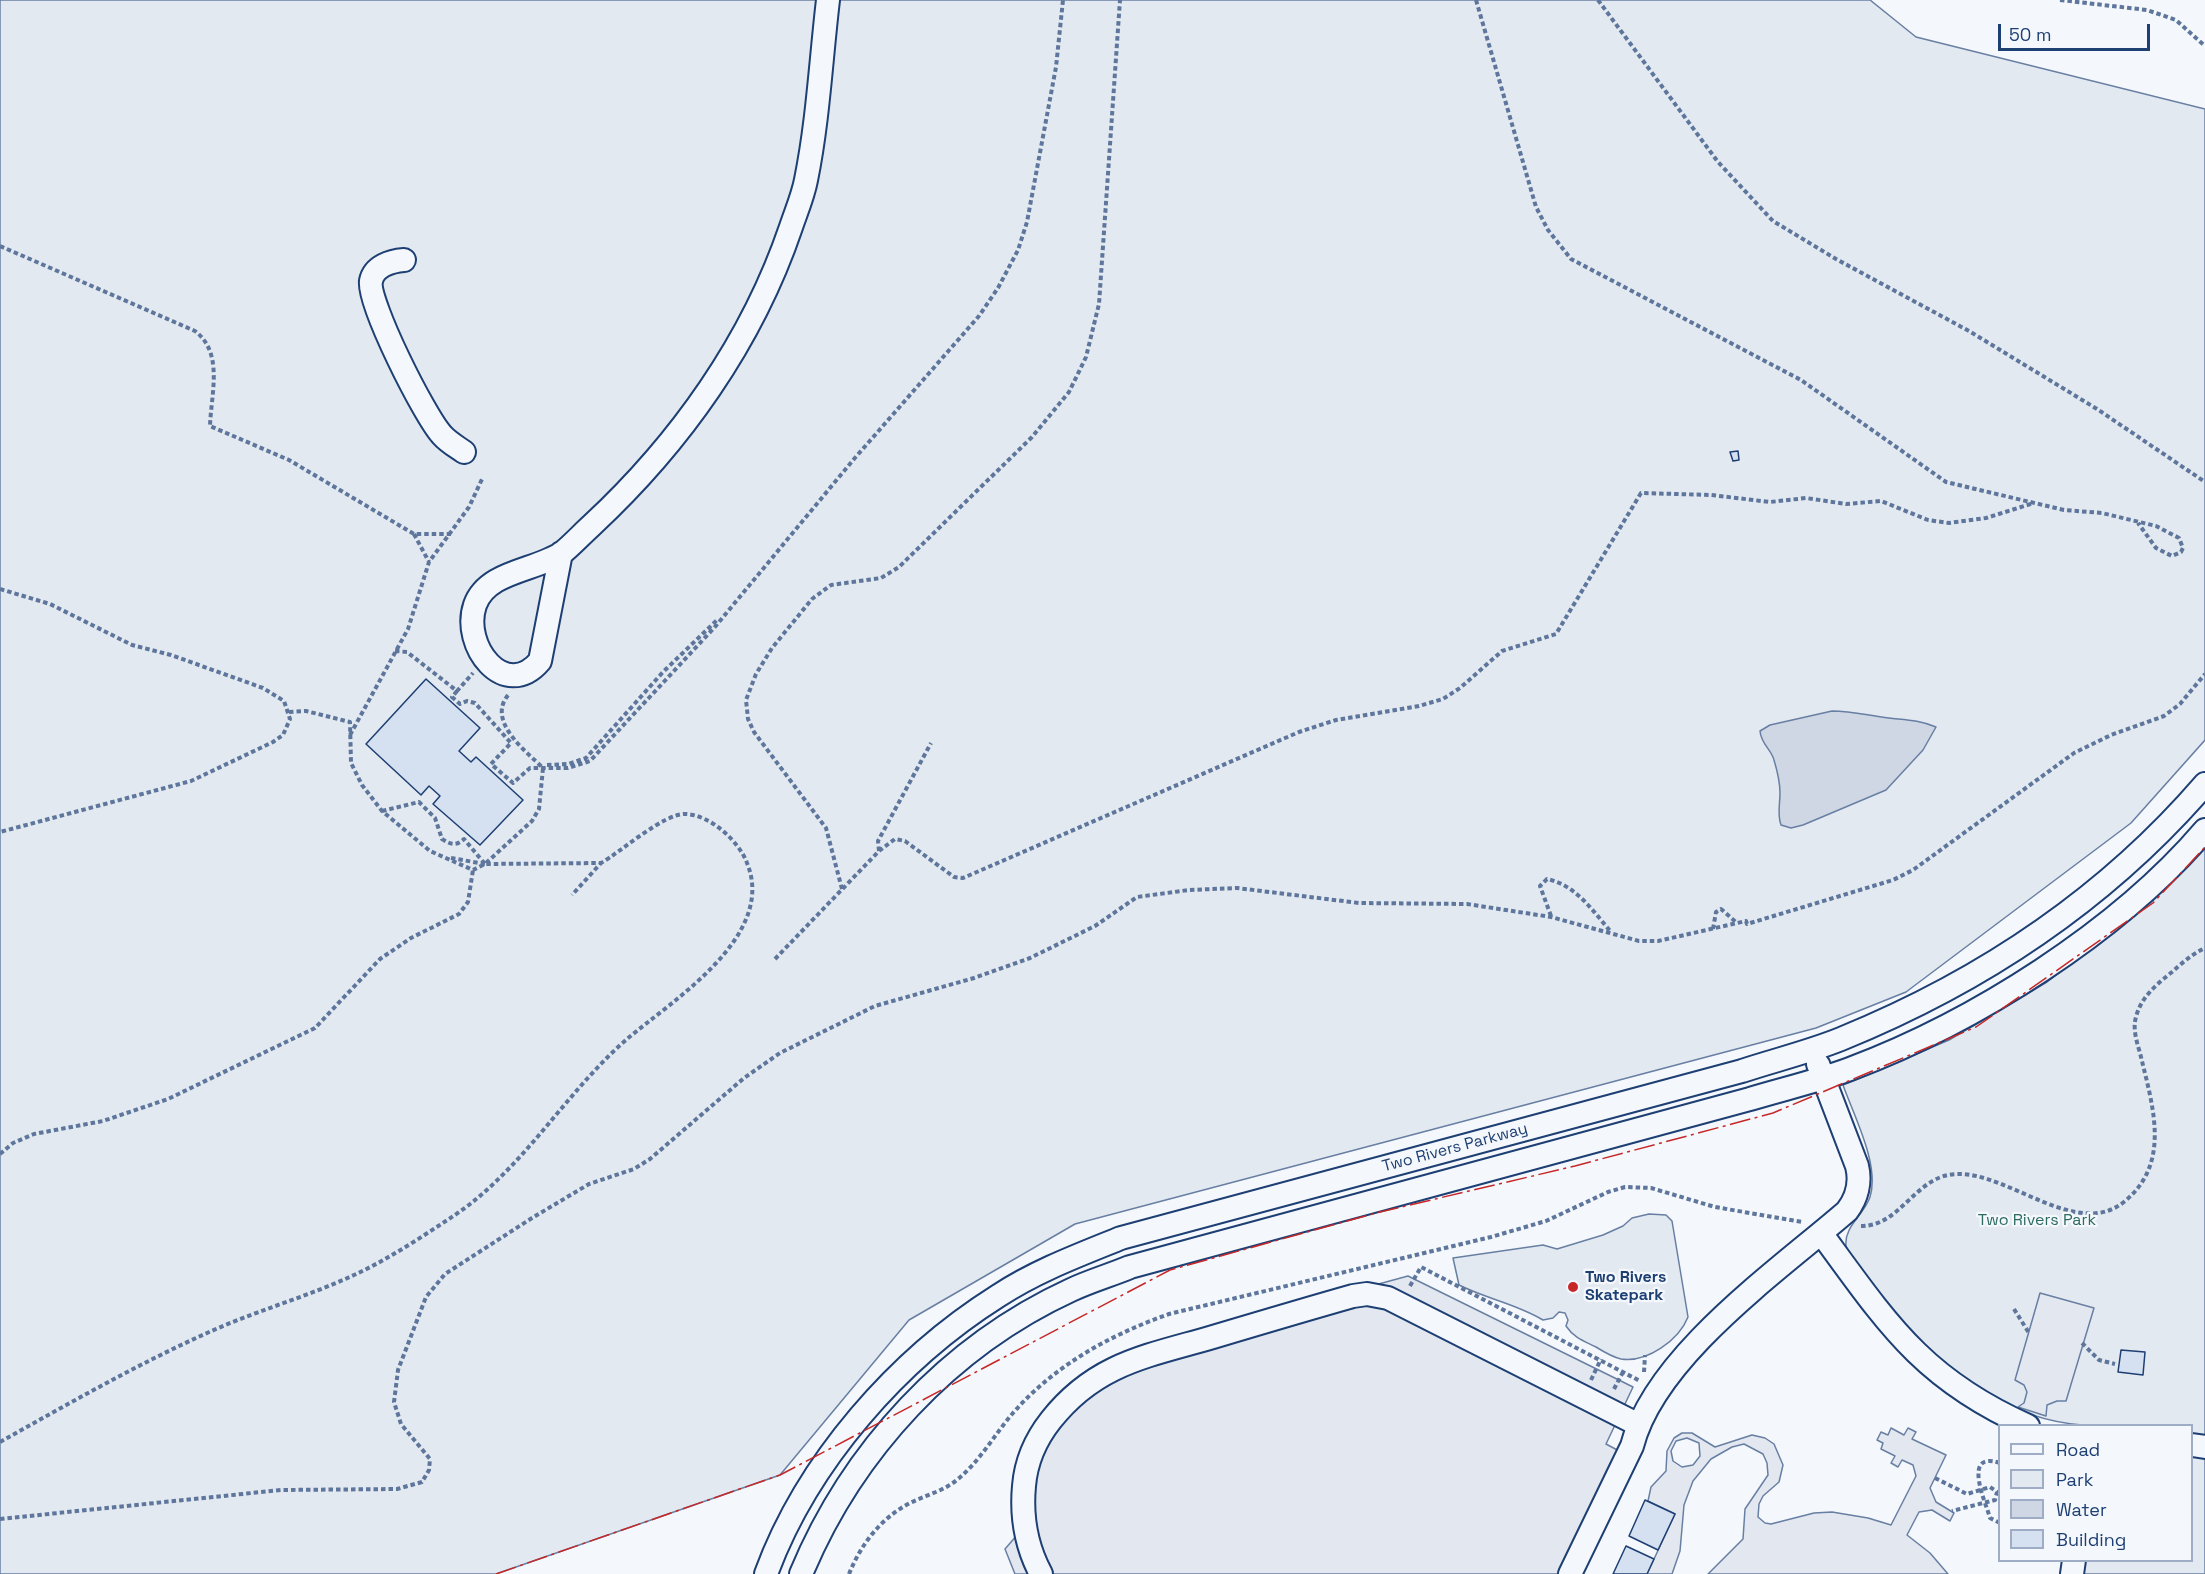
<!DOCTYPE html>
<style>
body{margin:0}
#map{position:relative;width:2205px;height:1574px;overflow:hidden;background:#f4f7fb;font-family:"Space Grotesk",sans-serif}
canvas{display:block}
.legend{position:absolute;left:1998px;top:1424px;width:195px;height:138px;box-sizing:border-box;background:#f4f7fb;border:2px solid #9eadc5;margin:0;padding:8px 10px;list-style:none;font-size:18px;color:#1d3f73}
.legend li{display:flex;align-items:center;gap:12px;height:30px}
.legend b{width:30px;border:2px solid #9eadc5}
.scale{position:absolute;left:1998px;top:24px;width:152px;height:27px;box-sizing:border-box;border:3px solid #1d3f73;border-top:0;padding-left:8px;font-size:18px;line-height:21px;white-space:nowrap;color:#1d3f73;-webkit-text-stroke:4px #f4f7fb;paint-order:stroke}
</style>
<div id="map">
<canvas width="2205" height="1574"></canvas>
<ul class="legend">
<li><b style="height:8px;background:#f4f7fb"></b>Road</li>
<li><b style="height:16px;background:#e3e9f0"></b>Park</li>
<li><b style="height:16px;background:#cfd7e4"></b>Water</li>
<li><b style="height:16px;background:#d5e0f0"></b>Building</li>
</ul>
<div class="scale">50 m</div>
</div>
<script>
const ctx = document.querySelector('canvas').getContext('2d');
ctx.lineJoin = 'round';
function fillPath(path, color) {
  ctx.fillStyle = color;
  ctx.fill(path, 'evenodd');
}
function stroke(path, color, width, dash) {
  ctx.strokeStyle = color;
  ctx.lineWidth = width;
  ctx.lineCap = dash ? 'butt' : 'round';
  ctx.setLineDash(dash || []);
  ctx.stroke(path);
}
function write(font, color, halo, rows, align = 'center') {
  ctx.font = font + ' "Space Grotesk",sans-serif';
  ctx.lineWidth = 4.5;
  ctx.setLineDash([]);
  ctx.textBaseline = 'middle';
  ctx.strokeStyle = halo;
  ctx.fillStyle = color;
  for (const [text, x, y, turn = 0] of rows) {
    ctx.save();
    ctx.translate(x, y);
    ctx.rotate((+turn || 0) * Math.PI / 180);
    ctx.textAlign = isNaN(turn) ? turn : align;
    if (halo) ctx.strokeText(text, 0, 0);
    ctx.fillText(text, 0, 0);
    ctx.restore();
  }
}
const green = new Path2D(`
 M0 0H1870L1916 37 2205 109V740L2131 823 1906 992 1816 1028 1075 1224 909 1320 780 1475 496 1574H0Z
 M2205 847V1574H2081L2082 1561 2192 1560V1426C2155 1425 2118 1428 2082 1425 2007 1419 1952 1376 1904 1323 1888 1306 1854 1266 1846 1246 1844 1226 1864 1215 1870 1197 1880 1165 1854 1116 1843 1085L1949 1040 2047 982 2137 913Z
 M1649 1214 1666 1215 1672 1221 1688 1317C1679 1340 1647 1363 1621 1359 1612 1357 1604 1352 1596 1347 1584 1341 1574 1338 1566 1326L1568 1320 1565 1313 1559 1312 1553 1318 1543 1320C1517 1304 1487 1299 1459 1285L1453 1258 1543 1245 1557 1249 1603 1235 1623 1226 1632 1218Z`);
const parking = new Path2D(`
 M1408 1276 1633 1387 1606 1444 1636 1460 1583 1574H1015L1005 1549 1018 1534 1024 1457 1129 1352Z
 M2040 1293 2094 1308 2066 1401H2057L2047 1405 2046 1416 2018 1407 2024 1403 2027 1392 2024 1385 2015 1380Z
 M1891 1428 1904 1435 1908 1428 1916 1432 1912 1439 1946 1455 1930 1488 1936 1502 1954 1513 1950 1521 1932 1510 1919 1512 1907 1535 1930 1553 1948 1574H1708L1743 1539 1745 1509 1768 1475 1767 1463 1763 1454 1744 1444 1732 1447 1711 1459 1693 1481 1684 1505 1680 1551 1672 1574H1647L1675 1514 1648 1501 1651 1487 1666 1471 1667 1451 1674 1438 1682 1433H1692L1715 1447 1752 1435 1765 1438 1774 1444 1783 1465 1779 1482 1763 1496 1759 1504 1758 1517 1765 1523 1771 1524 1814 1513 1832 1512 1868 1518 1891 1525 1916 1476 1913 1465 1902 1460 1898 1467 1891 1463 1895 1456 1881 1449 1883 1443 1877 1440 1881 1432 1888 1435ZM1687 1438 1699 1443 1700 1456 1693 1465 1682 1467 1673 1461 1671 1451 1676 1441Z`);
const water = new Path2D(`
 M1832 711C1854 711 1869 716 1889 718 1907 720 1919 720 1936 727L1923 750 1886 790 1803 825 1791 828 1781 825C1777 814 1780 805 1780 793 1780 782 1777 770 1774 760 1771 749 1761 744 1760 731L1770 725Z`);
const building = new Path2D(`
 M1738 451 1739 460 1733 461 1730 452Z
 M426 679 480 728 459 751 471 762 476 757 523 800 480 845 433 804 440 796 429 786 421 795 366 744Z
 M2121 1350 2145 1352 2143 1375 2118 1372Z
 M1645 1500 1675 1514 1658 1550 1629 1536Z
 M1626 1546 1654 1559 1647 1574H1613Z`);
const path = new Path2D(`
 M1476 0 1536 207 1548 230 1571 259 1801 380 1946 482 2064 510 2102 513 2156 526 2179 538 2183 548 2181 552 2172 556 2156 548 2138 523
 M1598 0 1718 162 1773 221 1836 259 1969 331 2097 409 2205 482
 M2060 0 2147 10 2176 20 2205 46
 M0 246 195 331C224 353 211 394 210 426L289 460 414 534H451
 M414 534 429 562
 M0 589 50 604 132 645 171 655 263 688 284 701 290 719 283 735 273 742 191 781 0 832
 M395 651 407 652 457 691 473 673
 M457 691 452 697 460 704 467 701 475 703 511 743 491 764 513 783 530 768H568L590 761 714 628 854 459 979 316 998 288 1018 250 1027 222 1056 67 1063 0
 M289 712 306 711 350 722 351 763 362 785 382 811 430 851 473 870 485 864 601 863 572 895
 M350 735 408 629 429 562 469 507 483 477
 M547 765 568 764 586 758 663 672 717 620
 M382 811 419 802 435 818 442 839C450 844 456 847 464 839L485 864
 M879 851 878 841 931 743
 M451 858 485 864
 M486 863 532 821 539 809 543 768C527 752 485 721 509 694
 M842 889 826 828 754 732 748 719 746 700 756 674 772 648 812 599 831 585 881 578 899 567 1032 437 1069 392 1086 357 1099 304 1120 0
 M1551 916 1540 886 1547 879C1576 885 1593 911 1611 932
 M1713 929 1716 912 1721 909 1737 923
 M775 959 879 851 895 839 905 841 954 877 963 878 1299 732 1336 720 1419 706 1443 699 1460 688 1502 651 1556 634 1641 493 1711 495 1770 502 1806 498 1846 504 1881 501 1928 520 1949 523 1986 518 2034 503
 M0 1154 13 1143 34 1134 103 1121 168 1099 315 1028 380 959 411 938 459 914 468 902 473 870
 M1861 1226C1902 1226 1915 1175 1957 1174 2009 1172 2078 1241 2125 1201 2171 1163 2153 1107 2141 1057 2138 1045 2132 1030 2136 1017 2141 997 2157 984 2172 972 2182 963 2192 954 2205 948
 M1410 1286 1421 1267 1640 1381
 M2014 1309 2029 1333
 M2082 1343 2099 1360 2115 1364
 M1644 1372 1645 1355
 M1591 1380 1601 1359
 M1614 1389 1623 1372
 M0 1442C68 1404 136 1365 207 1333 255 1311 307 1297 354 1275 389 1259 423 1236 455 1215 524 1168 565 1093 627 1039 673 1000 777 936 747 863 739 841 710 815 686 814 664 813 622 851 601 863
 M2000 1463C1961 1450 1986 1503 1990 1518L2000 1523
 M1935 1478 1967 1494 1990 1487 1997 1492 1995 1500 1952 1511
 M0 1519 281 1490 397 1489 422 1482 429 1470 430 1459 401 1424 394 1402 398 1370 426 1297 445 1274 532 1218 589 1184 634 1169 650 1159 744 1078 780 1053 875 1006 974 978 1030 958 1095 926 1137 897 1189 890 1237 888 1359 903 1467 904 1551 917 1639 941H1658L1746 921 1747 924 1893 880 1913 870 2074 753 2111 735 2164 716 2180 704 2205 674
 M849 1574C861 1544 881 1518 910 1503 926 1495 944 1491 958 1479 980 1461 995 1434 1013 1413 1055 1365 1110 1335 1169 1314L1491 1237 1546 1221 1608 1192 1625 1187 1651 1188 1715 1207 1802 1222`);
const minor = new Path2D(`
 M404 260C391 261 374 266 371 281 367 302 425 417 442 435 448 442 457 447 464 452
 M561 553 540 661C505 702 461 646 475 605 487 571 535 571 562 553 572 545 582 534 592 525 680 443 752 342 791 227 796 212 803 196 806 180 818 121 821 59 828 0
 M1821 1233C1887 1323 1922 1379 2028 1426
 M2192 1445 2205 1447
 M766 1574C807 1462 898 1359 998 1296 1036 1271 1079 1255 1121 1238L1742 1071C1775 1060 1809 1052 1841 1039 1981 982 2106 899 2205 784
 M801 1574C852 1451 949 1346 1071 1290 1090 1281 1111 1275 1130 1267L1750 1099C1783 1089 1818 1081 1850 1069 1975 1022 2118 932 2205 830
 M1041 1574C1026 1546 1021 1518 1024 1486 1026 1461 1036 1439 1051 1420 1096 1363 1148 1356 1213 1337 1260 1323 1307 1309 1353 1296L1367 1294 1388 1298 1637 1424
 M1570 1574 1632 1446C1655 1356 1779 1270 1847 1211 1857 1198 1861 1182 1857 1166L1818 1064
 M2072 1574 2074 1560`);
const power = new Path2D(`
 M496 1574 780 1475 1170 1270 1376 1213 1575 1166 1773 1113 1976 1027 2153 903 2205 847`);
const markers = [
 [1573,1287,6,"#c62828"]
];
const streetNames = [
 ["Two Rivers Parkway",1455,1148,-15]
];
const parkNames = [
 ["Two Rivers Park",2037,1221]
];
const poiNames = [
 ["Two Rivers",1585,1278],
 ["Skatepark",1585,1296]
];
fillPath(green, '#e3e9f0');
stroke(green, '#687fa3', 1.5);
fillPath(parking, '#e3e8f0');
stroke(parking, '#687fa3', 1.5);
fillPath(water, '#cfd7e4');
stroke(water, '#687fa3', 1.5);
fillPath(building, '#d5e0f0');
stroke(building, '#1d3f73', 1.5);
stroke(minor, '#1d3f73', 26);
stroke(path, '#5e769c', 4, [4.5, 3]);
stroke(minor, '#f4f7fb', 22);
stroke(power, '#c62828', 1.5, [21, 4.5, 3, 4.5]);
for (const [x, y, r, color] of markers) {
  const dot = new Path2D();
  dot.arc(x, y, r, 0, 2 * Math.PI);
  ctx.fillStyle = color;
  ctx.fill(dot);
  stroke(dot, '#f4f7fb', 2);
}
write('16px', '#1d3f73', '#f4f7fb', streetNames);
write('16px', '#2c6c60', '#f4f7fb', parkNames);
write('bold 16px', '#1d3f73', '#f4f7fb', poiNames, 'left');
</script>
